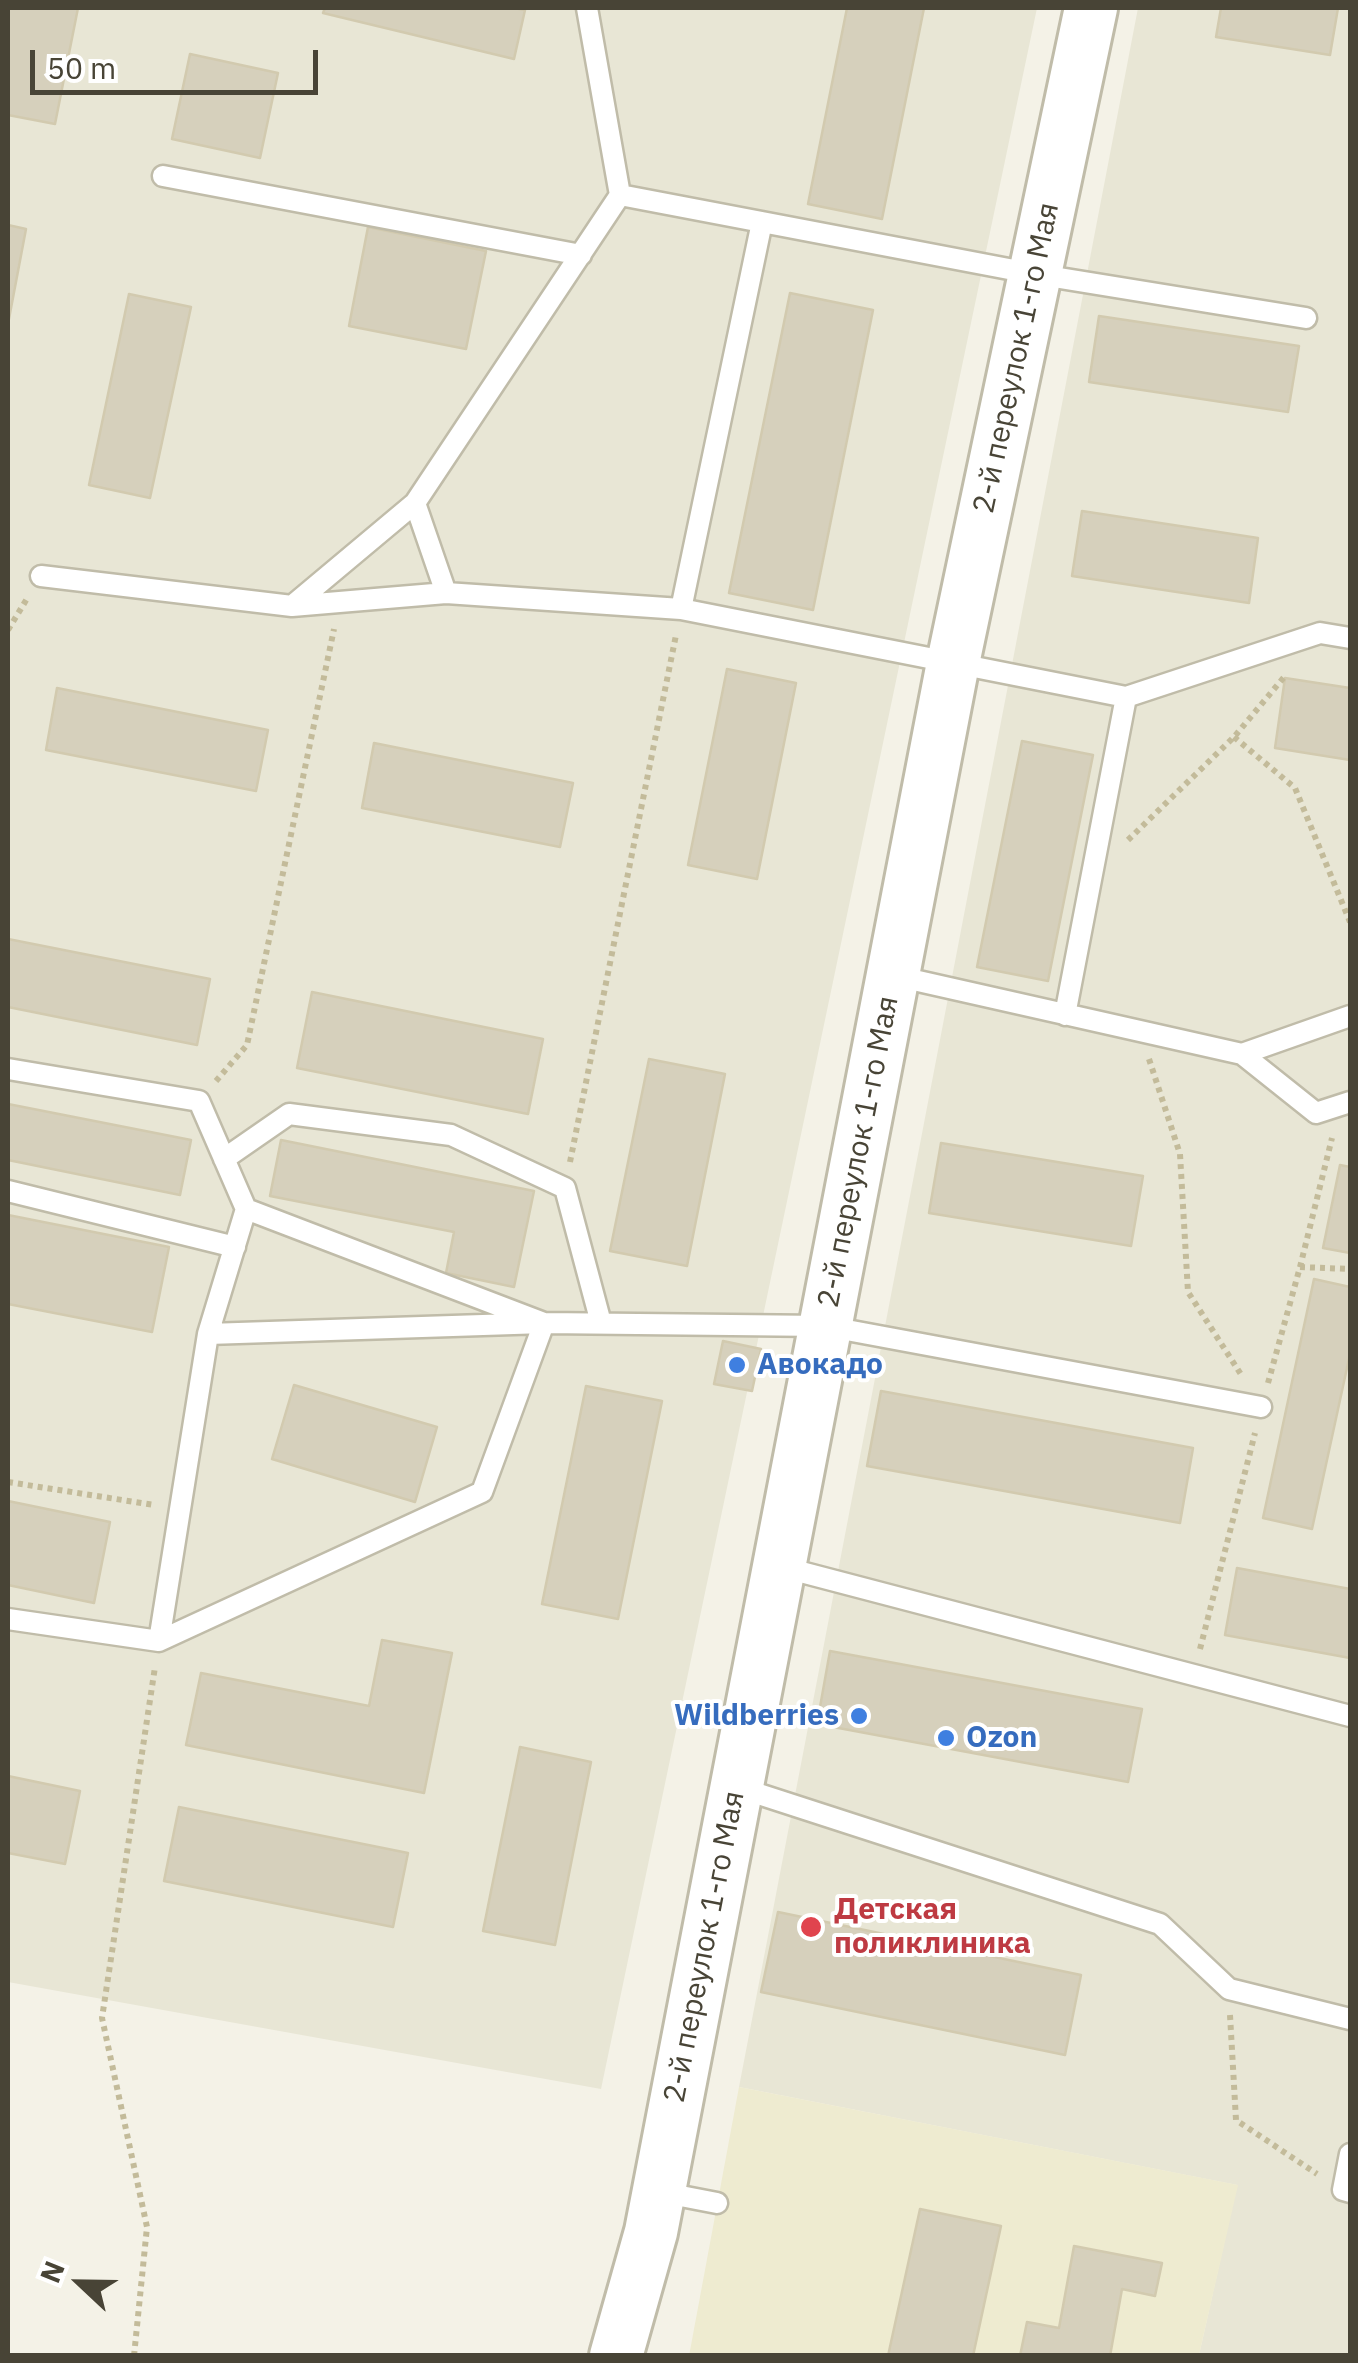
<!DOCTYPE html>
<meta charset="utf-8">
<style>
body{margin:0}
#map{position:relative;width:1358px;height:2363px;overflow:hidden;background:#f4f2e7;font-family:"IBM Plex Sans",sans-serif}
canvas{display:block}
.frame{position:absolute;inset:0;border:10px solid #484436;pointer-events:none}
.north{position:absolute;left:30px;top:2233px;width:100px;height:100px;-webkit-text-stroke:8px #fff;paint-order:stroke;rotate:292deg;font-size:28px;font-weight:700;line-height:40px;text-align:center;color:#484436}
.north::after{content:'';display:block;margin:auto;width:35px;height:45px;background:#484436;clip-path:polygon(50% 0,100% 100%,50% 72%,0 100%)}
.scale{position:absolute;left:30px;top:50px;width:288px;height:45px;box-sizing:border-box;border:5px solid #484436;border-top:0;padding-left:12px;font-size:30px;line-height:35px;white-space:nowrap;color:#484436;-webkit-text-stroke:8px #fff;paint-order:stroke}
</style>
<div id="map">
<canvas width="1358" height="2363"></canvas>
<div class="frame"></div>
<div class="north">N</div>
<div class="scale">50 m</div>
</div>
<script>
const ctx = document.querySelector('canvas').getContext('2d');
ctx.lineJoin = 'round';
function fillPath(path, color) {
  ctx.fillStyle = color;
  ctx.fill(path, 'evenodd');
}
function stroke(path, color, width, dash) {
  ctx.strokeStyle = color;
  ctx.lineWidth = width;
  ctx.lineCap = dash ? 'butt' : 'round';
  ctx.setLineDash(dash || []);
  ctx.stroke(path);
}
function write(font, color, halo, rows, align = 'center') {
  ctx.font = font + ' "IBM Plex Sans",sans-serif';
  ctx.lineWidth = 8;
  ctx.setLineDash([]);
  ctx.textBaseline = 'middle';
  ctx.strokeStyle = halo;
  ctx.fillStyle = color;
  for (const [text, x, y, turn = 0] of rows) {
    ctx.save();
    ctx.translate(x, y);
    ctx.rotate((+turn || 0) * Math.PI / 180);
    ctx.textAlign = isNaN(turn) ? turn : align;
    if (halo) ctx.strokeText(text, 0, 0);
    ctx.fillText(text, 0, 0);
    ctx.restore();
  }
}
const residential = new Path2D(`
 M8 8H1037L601 2089 8 1982Z
 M1138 8H1350V2355H1199L1237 2185 739 2087Z`);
const education = new Path2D(`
 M739 2087 1238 2185 1199 2355 689 2356Z`);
const building = new Path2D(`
 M8 8H78L55 124 8 115Z
 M325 8H514L525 10 514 59 323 13Z
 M847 8H924L882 219 808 204Z
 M1221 8H1338L1330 55 1216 37Z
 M190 54 278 73 260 158 172 139Z
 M8 225 26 229 8 324Z
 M368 227 486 251 466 349 349 326Z
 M790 293 873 310 813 610 729 593Z
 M129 294 191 307 150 498 89 485Z
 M1099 316 1299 346 1288 412 1089 382Z
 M1082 511 1258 538 1249 603 1072 576Z
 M727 669 796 683 757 879 688 865Z
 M1285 678 1350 688V760L1275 748Z
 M57 688 268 730 256 791 46 750Z
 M1022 741 1093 755 1048 981 977 967Z
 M374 743 573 783 560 847 362 808Z
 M8 939 210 979 197 1045 8 1007Z
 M312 992 543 1039 528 1114 297 1068Z
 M649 1059 725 1074 687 1266 610 1251Z
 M8 1104 191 1140 180 1195 8 1160Z
 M281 1140 534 1191 514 1287 446 1273 454 1232 270 1196Z
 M941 1143 1143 1176 1131 1246 929 1213Z
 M1340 1165 1350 1167V1253L1323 1248Z
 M8 1215 169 1247 152 1332 8 1304Z
 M1314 1279 1350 1287V1354L1312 1529 1263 1518Z
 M723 1341 761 1349 752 1391 714 1384Z
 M294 1385 437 1427 415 1502 272 1459Z
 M586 1386 662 1401 618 1619 542 1604Z
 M881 1391 1193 1448 1180 1523 867 1466Z
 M8 1501 110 1522 94 1603 8 1585Z
 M1237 1568 1350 1589V1658L1225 1635Z
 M382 1640 452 1653 424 1793 186 1745 201 1673 369 1706Z
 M830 1651 1142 1709 1128 1782 817 1724Z
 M520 1747 591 1762 555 1945 483 1931Z
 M8 1776 80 1791 65 1864 8 1853Z
 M179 1807 408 1853 393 1927 164 1881Z
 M778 1912 1081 1975 1065 2055 761 1992Z
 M920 2209 1001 2226 973 2356H888Z
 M1074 2246 1162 2263 1155 2296 1122 2289 1110 2356H1020L1027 2322 1059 2328Z`);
const path = new Path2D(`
 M8 630 28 597
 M1234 737 1295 788 1350 922
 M1128 840 1234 737 1285 676
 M1149 1059 1180 1154 1188 1292 1242 1376
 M216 1081 247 1045 334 629
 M570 1162 676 635
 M1300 1267 1350 1269
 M1268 1383 1300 1267 1332 1138
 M8 1482 154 1505
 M1200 1649 1255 1433
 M1230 2015 1236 2120 1317 2174
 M134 2356 147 2227 102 2018 155 1667`);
const service = new Path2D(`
 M587 8 620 195 1035 274 1306 318
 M163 176 581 255
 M415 503 446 593
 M41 576 292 606 415 503 620 195
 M292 606 446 593 681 609 1126 697 1065 1015
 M681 609 762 222
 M1126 697 1320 633 1350 638
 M896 976 1242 1054 1316 1113 1350 1102
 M1242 1054 1350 1016
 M8 1069 199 1101 246 1209
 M224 1159 289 1114 451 1135 565 1188 601 1323
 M8 1191 235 1247
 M208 1334 159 1641 482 1492 544 1323 208 1334 246 1209 544 1323 825 1326 1261 1407
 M782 1567 1350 1716
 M8 1619 159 1641
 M737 1787 1160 1924 1229 1989 1350 2019
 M1350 2154 1343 2190 1350 2192
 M660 2192 717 2203`);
const tertiary = new Path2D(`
 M616 2356 651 2232 953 663 1091 8`);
const markers = [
 [737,1365,10,"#3f7fe0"],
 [859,1716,10,"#3f7fe0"],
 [946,1738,10,"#3f7fe0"],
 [811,1927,12,"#e0444e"]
];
const streetNames = [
 ["2-й переулок 1-го Мая",1017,358,-78],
 ["2-й переулок 1-го Мая",859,1152,-79],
 ["2-й переулок 1-го Мая",705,1947,-79]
];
const shopNames = [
 ["Авокадо",757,1365],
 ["Wildberries",839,1716,"right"],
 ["Ozon",966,1738]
];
const healthNames = [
 ["Детская",834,1910],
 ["поликлиника",834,1944]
];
fillPath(residential, '#e8e6d5');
fillPath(education, '#eeebd0');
fillPath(building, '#d6d0bc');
stroke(building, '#d2caaf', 2.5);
stroke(service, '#c0bca9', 25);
stroke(tertiary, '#c0bca9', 58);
stroke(path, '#c3bb9a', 6, [5, 5]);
stroke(service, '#fff', 20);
stroke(tertiary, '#fff', 52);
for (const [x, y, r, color] of markers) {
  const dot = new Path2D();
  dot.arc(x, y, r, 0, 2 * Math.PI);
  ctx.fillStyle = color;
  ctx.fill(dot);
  stroke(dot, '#fff', 4);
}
write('30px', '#484436', '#fff', streetNames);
write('bold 30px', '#366cbe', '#fff', shopNames, 'left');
write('bold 30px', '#be3a42', '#fff', healthNames, 'left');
</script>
